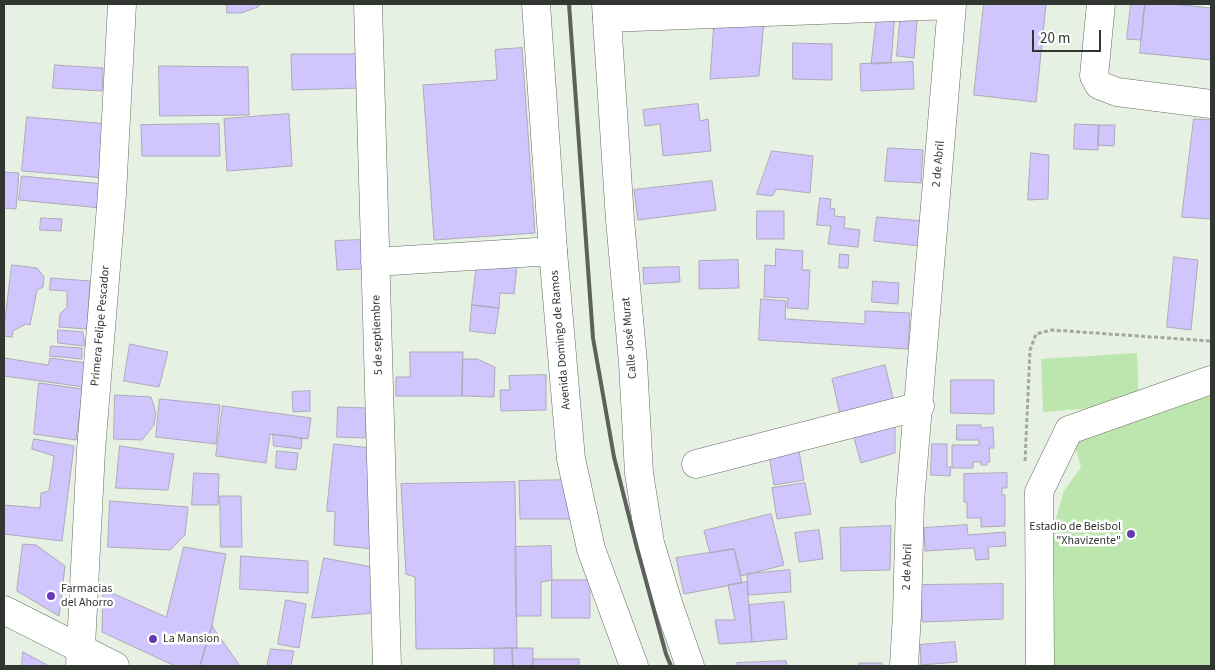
<!DOCTYPE html>
<meta charset="utf-8">
<style>
body{margin:0}
#map{position:relative;width:1215px;height:670px;overflow:hidden;background:#e6f0e3;font-family:"Source Sans 3",sans-serif}
canvas{display:block}
.frame{position:absolute;inset:0;border:5px solid #323631;pointer-events:none}
.scale{position:absolute;left:1032px;top:30px;width:69px;height:22px;box-sizing:border-box;border:2px solid #323631;border-top:0;padding-left:6px;font-size:15px;line-height:18px;white-space:nowrap;color:#323631;-webkit-text-stroke:4px #fff;paint-order:stroke}
</style>
<div id="map">
<canvas width="1215" height="670"></canvas>
<div class="frame"></div>
<div class="scale">20 m</div>
</div>
<script>
const ctx = document.querySelector('canvas').getContext('2d');
ctx.lineJoin = 'round';
function fillPath(path, color) {
  ctx.fillStyle = color;
  ctx.fill(path, 'evenodd');
}
function stroke(path, color, width, dash) {
  ctx.strokeStyle = color;
  ctx.lineWidth = width;
  ctx.lineCap = dash ? 'butt' : 'round';
  ctx.setLineDash(dash || []);
  ctx.stroke(path);
}
function write(font, color, halo, rows, align = 'center') {
  ctx.font = font + ' "Source Sans 3",sans-serif';
  ctx.lineWidth = 5;
  ctx.setLineDash([]);
  ctx.textBaseline = 'middle';
  ctx.strokeStyle = halo;
  ctx.fillStyle = color;
  for (const [text, x, y, turn = 0] of rows) {
    ctx.save();
    ctx.translate(x, y);
    ctx.rotate((+turn || 0) * Math.PI / 180);
    ctx.textAlign = isNaN(turn) ? turn : align;
    if (halo) ctx.strokeText(text, 0, 0);
    ctx.fillText(text, 0, 0);
    ctx.restore();
  }
}
const green = new Path2D(`
 M1137 353 1139 404 1043 412 1041 359Z
 M1211 393V666H1049L1039 577 1064 491 1081 467 1072 436Z`);
const building = new Path2D(`
 M227 4H260L258 7 241 13H227Z
 M984 4H1046L1036 102 974 95Z
 M1131 4H1145L1141 40 1127 39Z
 M1145 4H1173L1211 8V60L1140 53Z
 M895 12 891 63 871 64 877 13Z
 M900 20 917 21 914 58 897 56Z
 M764 21 759 76 710 79 714 22Z
 M793 43 832 44V80L793 79Z
 M522 48 535 233 434 240 423 85 497 80 495 50Z
 M358 53 359 88 292 90 291 54H351Z
 M913 62 914 89 861 91 860 64Z
 M55 65 103 68 102 91 53 88Z
 M159 66 248 67 249 115 160 116Z
 M698 104 700 121 708 119 711 151 663 156 660 124 645 126 643 110Z
 M289 114 292 166 227 171 224 119Z
 M27 117 109 124 105 178 22 171Z
 M1194 119 1211 120V219L1182 217Z
 M219 124 220 156H142L141 125Z
 M1075 124 1099 125 1098 150 1074 149Z
 M1099 125H1115L1114 146 1098 145Z
 M888 148 923 150 921 183 885 181Z
 M772 151 813 156 810 193 777 189 772 196 757 194Z
 M1031 153 1049 155 1048 199 1028 200Z
 M4 172 19 173 16 209 4 208Z
 M22 176 103 184 101 208 19 200Z
 M712 181 716 210 638 220 634 190Z
 M820 198 831 199 830 208 835 209 834 216 845 217 844 228 860 230 858 247 828 244 831 226 817 225Z
 M757 211H784V239H757Z
 M877 217 923 221 920 246 874 241Z
 M41 218 62 219 61 231 40 230Z
 M361 240 362 269 337 270 335 241Z
 M776 249 803 251 802 270H810L808 309 787 308 788 298 764 297 765 265 775 266Z
 M840 254 849 255 848 268H839Z
 M1174 257 1198 260 1191 330 1167 327Z
 M738 260 739 288 699 289V261Z
 M477 262 517 266 514 294 500 293 499 308 472 305Z
 M12 265 37 268 44 277 43 287 37 290 30 325 26 324 13 331 12 337 4 336V328Z
 M679 267 680 282 644 284 643 268Z
 M51 278 90 281 87 329 59 327 60 314 67 307V291L50 290Z
 M873 281 899 283 898 304 872 302Z
 M761 299 786 301 785 319 865 324V311L910 313 908 349 759 340Z
 M472 305 499 308 495 334 470 331Z
 M58 330 83 332 85 346 58 343Z
 M130 344 168 352 159 387 124 381Z
 M51 346 82 348V359L50 356Z
 M410 352H463L462 396H396V377H410Z
 M4 358 48 365 50 358 87 363 84 387 4 376Z
 M463 359H477L495 367 494 397 462 396Z
 M885 365 894 402 840 414 832 379Z
 M546 375V410L501 411 500 390H510L509 376Z
 M951 380H994V414L951 413Z
 M39 383 83 389 76 440 34 434Z
 M310 391V411L293 412 292 392Z
 M115 395 151 397 156 413 154 425 142 440 114 439Z
 M160 399 220 405 216 444 156 437Z
 M223 406 311 418 308 439 270 434 266 463 216 456Z
 M338 407 366 408V438L337 437Z
 M895 421V453L861 463 852 431Z
 M957 425H981V428L993 427 994 448H989L990 462H987V465H981V462H973V468H952V445H979V440H957Z
 M273 434 302 438 301 449 274 446Z
 M34 439 74 446 62 541 4 534V505L40 508 41 493 49 491 54 456 32 449Z
 M334 444 370 448 373 549 334 545 335 512 327 511Z
 M932 444H947V467H951L950 476 931 475Z
 M120 446 174 454 168 490 116 488Z
 M277 451 298 453 296 470 276 468Z
 M799 451 804 480 774 485 769 456Z
 M194 473 219 474 218 505H192Z
 M1007 473V488H1002V495H1005V526L981 527V518H967V502H964V474Z
 M573 480 574 519H520L519 481Z
 M515 482 517 648 416 649 415 577 406 574 401 484Z
 M805 483 811 514 777 519 772 488Z
 M220 496H241L242 547H221Z
 M110 501 188 507 185 535 170 550 108 547Z
 M771 514 784 565 741 576 734 549 710 553 704 531Z
 M967 525 968 535 1005 532 1006 546 988 547 989 559 976 560 974 548 925 551 924 528Z
 M891 526 890 570 841 571 840 528Z
 M819 530 823 559 799 562 795 533Z
 M23 544 36 545 65 566 59 616 17 591Z
 M551 546 552 580 541 582V616H516L515 547Z
 M184 547 226 554 212 626 200 666H175L102 632 103 594H114L166 617Z
 M734 549 742 583 684 594 676 558Z
 M241 556 308 561V593L240 589Z
 M324 558 372 567 375 613 312 618Z
 M790 570 791 592 748 595 747 574Z
 M552 580H590V618H552Z
 M747 582 752 642 719 644 715 620H735L728 585Z
 M1003 584V619L922 622 921 585Z
 M286 600 306 604 299 648 278 644Z
 M784 602 787 639 752 642 749 605Z
 M212 626 240 666H200Z
 M955 642 957 662 921 665 920 645Z
 M512 648H533V666H513Z
 M512 648 513 666H494V649Z
 M271 649 294 651 291 666H267Z
 M23 652 49 666H22Z
 M533 659H579V666H533Z
 M786 661 787 666H737V663Z
 M859 663H882V666H859Z`);
const path = new Path2D(`
 M1025 461 1030 350 1036 334 1051 330 1211 341`);
const minor = new Path2D(`
 M368 4 387 666
 M1101 4 1094 76 1099 85 1117 92 1211 104
 M607 18 952 5 910 501 907 614 904 666
 M375 262 553 251
 M696 464 920 406
 M80 666 91 450 112 194 122 4
 M1040 666 1039 492 1069 430 1211 380`);
const tertiary = new Path2D(`
 M536 4 553 251 571 459 591 549 634 666
 M606 4 620 220 633 363 639 473 650 543 668 603 690 666
 M4 610 115 666`);
const rail = new Path2D(`
 M569 4 593 338 614 457 637 548 666 654 671 666`);
const markers = [
 [1131,534,5,"#643bb3"],
 [51,596,5,"#643bb3"],
 [153,639,5,"#643bb3"]
];
const streetNames = [
 ["2 de Abril",939,164,-85],
 ["Primera Felipe Pescador",101,326,-85],
 ["5 de septiembre",378,335,-92],
 ["Calle José Murat",630,338,-95],
 ["Avenida Domingo de Ramos",561,340,-95],
 ["2 de Abril",908,567,-88]
];
const poiNames = [
 ["Estadio de Beisbol",1121,527,"right"],
 ["\"Xhavizente\"",1121,541,"right"],
 ["Farmacias",61,589],
 ["del Ahorro",61,603],
 ["La Mansion",163,639]
];
fillPath(green, '#bde6ae');
fillPath(building, '#d0c5fc');
stroke(building, '#acaab8', 1);
stroke(minor, '#656d62', 29);
stroke(tertiary, '#656d62', 29);
stroke(path, '#a1a99f', 3, [4, 2.5]);
stroke(minor, '#fff', 28);
stroke(tertiary, '#fff', 28);
stroke(rail, '#5c625b', 4);
for (const [x, y, r, color] of markers) {
  const dot = new Path2D();
  dot.arc(x, y, r, 0, 2 * Math.PI);
  ctx.fillStyle = color;
  ctx.fill(dot);
  stroke(dot, '#fff', 2);
}
write('12px', '#323631', '#fff', streetNames);
write('12px', '#323631', '#fff', poiNames, 'left');
</script>
